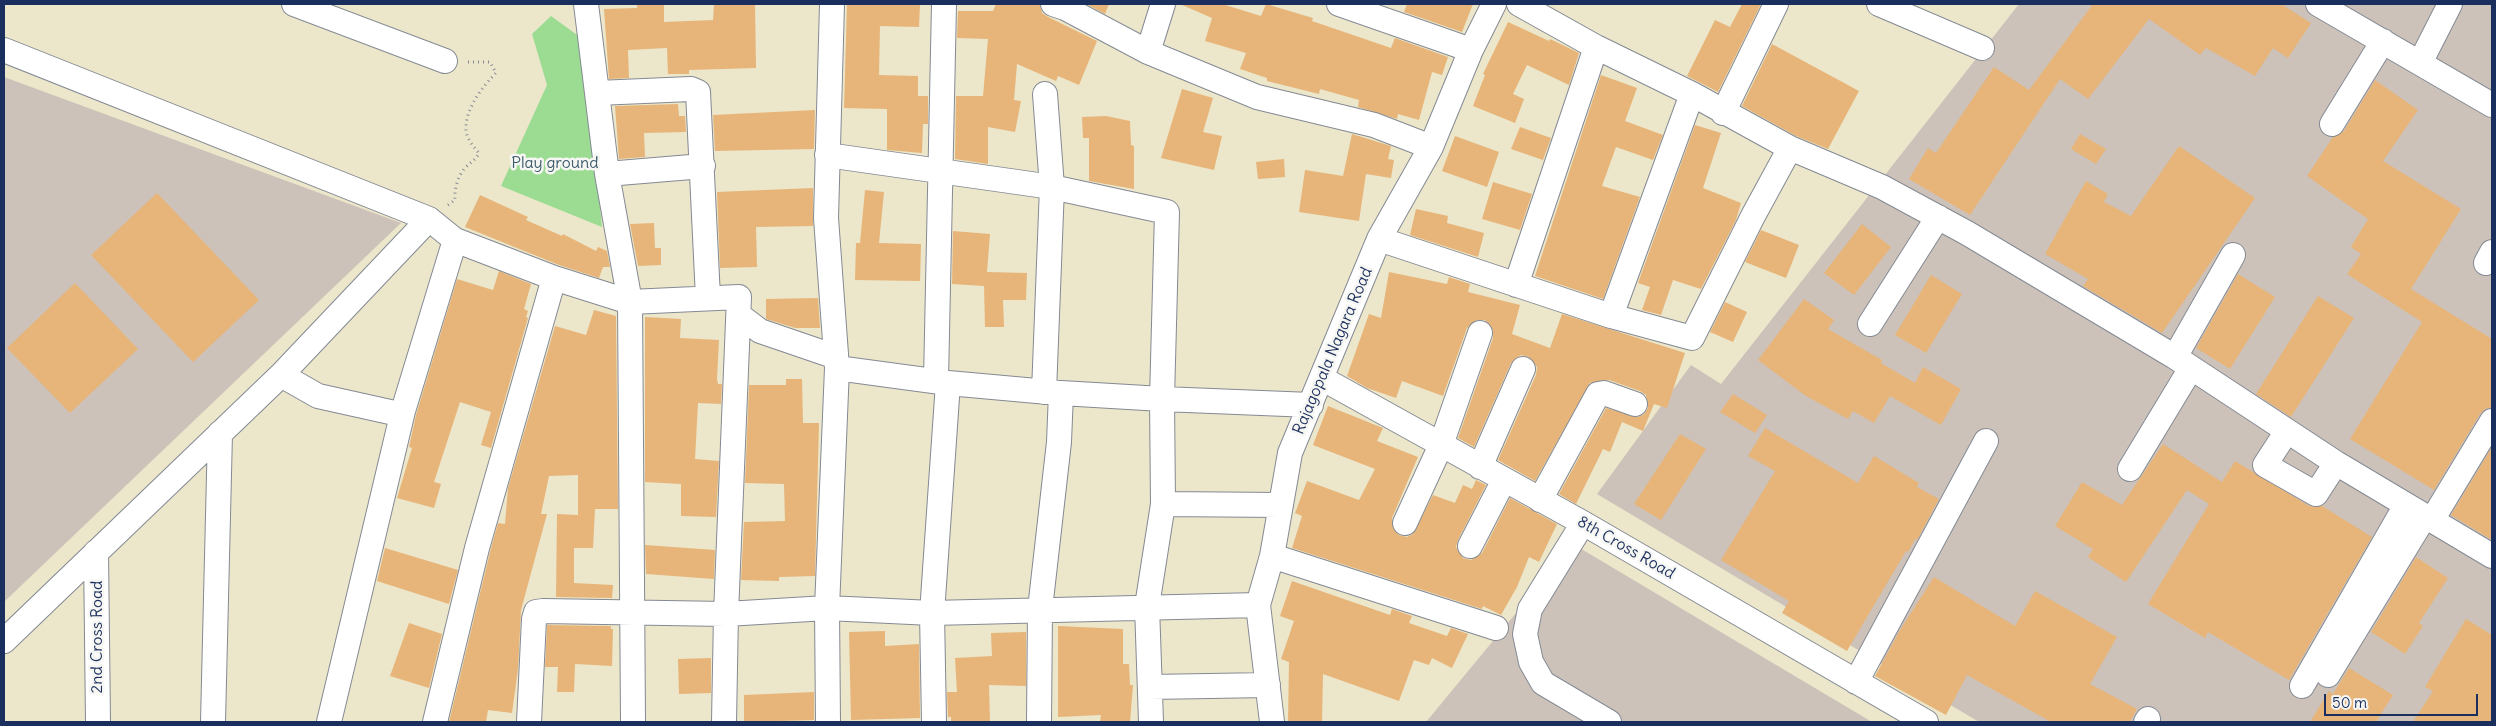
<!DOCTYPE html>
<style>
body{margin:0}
#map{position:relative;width:2496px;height:726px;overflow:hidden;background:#ece6ca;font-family:Delius,sans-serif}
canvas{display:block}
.frame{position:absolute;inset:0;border:5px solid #1b2f5e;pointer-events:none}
.scale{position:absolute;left:2324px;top:694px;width:154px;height:22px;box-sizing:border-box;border:2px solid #1b2f5e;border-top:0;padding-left:6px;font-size:15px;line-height:18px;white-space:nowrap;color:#1b2f5e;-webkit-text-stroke:4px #f6f6f2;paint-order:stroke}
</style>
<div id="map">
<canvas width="2496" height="726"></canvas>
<div class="frame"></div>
<div class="scale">50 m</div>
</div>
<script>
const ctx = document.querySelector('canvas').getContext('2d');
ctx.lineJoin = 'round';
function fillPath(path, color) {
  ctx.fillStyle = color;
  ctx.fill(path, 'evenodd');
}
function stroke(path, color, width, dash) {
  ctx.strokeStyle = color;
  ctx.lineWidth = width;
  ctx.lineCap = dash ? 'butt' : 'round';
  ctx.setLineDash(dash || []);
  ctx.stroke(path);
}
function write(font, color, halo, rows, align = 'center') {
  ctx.font = font + ' Delius,sans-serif';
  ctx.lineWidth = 5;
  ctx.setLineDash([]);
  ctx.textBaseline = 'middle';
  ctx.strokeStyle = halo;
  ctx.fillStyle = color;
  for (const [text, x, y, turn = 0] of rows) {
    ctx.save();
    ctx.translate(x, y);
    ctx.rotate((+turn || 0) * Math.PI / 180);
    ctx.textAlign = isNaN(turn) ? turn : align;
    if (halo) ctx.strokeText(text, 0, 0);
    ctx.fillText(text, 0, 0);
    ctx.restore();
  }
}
const industrial = new Path2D(`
 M2019 4H2492V722H1979L1597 494 1691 365 1721 384Z
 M4 77 401 223 4 602Z
 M1573 544 1872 722H1426Z`);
const green = new Path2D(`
 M551 16 584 40 602 227 501 186 547 85 532 34Z`);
const building = new Path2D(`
 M637 4H664V22L713 20 714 4H755L756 68 689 70V74H668L667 48 628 50 629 78 609 79 604 9 637 8Z
 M847 4H920L919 27 880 26 879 75 918 76V96H928V124H923L922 153 887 150V109L844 108Z
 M996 4H1040L1042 13 1048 17 1097 41 1079 85 1058 76 1056 81 1017 64 1014 100 1021 101 1015 132 988 127V164L955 159 956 96H983L988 39 957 38 958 11H993Z
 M1086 4H1109L1105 14Z
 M1180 4H1222L1261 16 1266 4 1313 18 1312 21 1391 48 1395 38 1448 57 1442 75 1432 72 1419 120 1398 114 1397 119 1358 107 1359 100 1320 89 1319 94 1267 81V78L1240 69 1246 53 1205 41 1212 18Z
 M1407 4H1473L1462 32 1404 12Z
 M1742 4H1761L1718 92 1687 76 1715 20 1730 27Z
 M2093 4H2281L2311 23 2288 58 2273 48 2255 76 2206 48 2200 55 2149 19 2088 99 2060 79 1970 215 1909 179 1928 148 1936 153 1994 67 2029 90Z
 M1508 22 1549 41 1550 39 1579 53 1569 85 1527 65 1513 94 1524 99 1515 123 1473 106 1485 75 1483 74Z
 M1772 44 1859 91 1828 149 1796 136 1742 106Z
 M1601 75 1637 88 1625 121 1663 135 1653 160 1616 147 1602 186 1640 197 1603 299 1535 276Z
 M2375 80 2418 110 2383 161 2461 209 2411 289 2492 339V407L2485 409 2480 414 2434 490 2350 439 2422 322 2347 274 2361 254 2351 247 2368 219 2307 176 2333 137 2344 131Z
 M1182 89 1213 98 1203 132 1222 136 1214 170 1161 158Z
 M678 104 679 116H685L686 132 644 133 645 157 619 159 615 106Z
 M815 110 814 149 715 151 713 115Z
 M1106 116 1130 121 1131 145 1134 146V189L1089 181V138H1083L1082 117Z
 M1695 125 1721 133 1703 188 1741 203 1736 220 1701 289 1673 280 1661 315 1642 310 1650 287 1638 283Z
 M1520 127 1551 138 1543 160 1511 149Z
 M1352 134 1391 146 1388 159 1394 160 1391 178 1366 174 1359 221 1299 212 1305 170 1343 176Z
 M2080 134 2106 149 2096 164 2071 149Z
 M1455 136 1499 152 1487 187 1442 171Z
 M2179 146 2255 198 2162 333 2083 286 2088 279 2045 254 2086 181 2108 194 2104 202 2131 216Z
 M1284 159 1285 177 1258 179 1256 162Z
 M1493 182 1532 194 1520 230 1482 219Z
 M813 188V226L756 227 757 267 720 268 717 192Z
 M865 190 884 192 879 243 921 244 920 281 855 280 856 243H860Z
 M157 193 259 300 193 362 91 255Z
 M480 195 528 217 526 220 562 236 563 234 596 251 598 247 607 251 610 267H603L599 278 559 265 465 227Z
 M1416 209 1448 216 1447 223 1484 233 1478 257 1410 235Z
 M654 223 655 248H661V265L638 266 630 224Z
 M1862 224 1891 247 1854 295 1824 273Z
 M1761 230 1799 245 1786 278 1745 262Z
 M953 231 990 234 987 272 1027 273 1026 300H1003L1004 327H985L984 286 952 284Z
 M499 271 531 284 524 309 528 311 526 317 528 318 491 448 481 445 491 412 460 402 434 482 441 484 434 508 397 498 412 448 409 447 416 415 457 279 493 290Z
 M1389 272 1447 284 1449 277 1470 284 1468 292 1520 305 1512 334 1550 348 1562 314 1685 353 1667 408 1654 404 1643 431 1622 422 1610 452 1603 449 1576 504 1559 494 1606 408 1638 417 1644 414 1648 408 1646 395 1640 391 1609 380 1590 383 1535 481 1498 460 1536 375 1537 367 1529 357 1521 355 1511 363 1474 447 1458 438 1493 338V330L1485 320H1477L1467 328 1443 396 1402 381 1396 398 1367 388 1347 376 1369 314 1381 318Z
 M2238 274 2275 297 2230 369 2196 348Z
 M1931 275 1962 294 1926 353 1895 335Z
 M75 283 138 349 70 413 7 348Z
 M2318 296 2354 318 2291 417 2256 394Z
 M818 298 820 328H795L766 319V299Z
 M1804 299 1834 320 1828 329 1882 360 1881 363 1915 383 1923 367 1961 389 1941 425 1890 396 1874 423 1853 411 1848 419 1806 396 1758 360Z
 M1725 302 1747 312 1733 342 1710 332Z
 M594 310 616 316 618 509H595L593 548H574V583L613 585 612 598 556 597 557 514 578 515V475L549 476 541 514H547L521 610 518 669 512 713 488 710 486 722H449L490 552 498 523 505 524 508 488 555 326 586 335Z
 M645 317 681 319 680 338 719 340 717 379 718 384H722L721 404 698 403 695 459 719 461 716 517 681 516V484L645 482Z
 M786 379H802L803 423H819L815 576 779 577V581L741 580 744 522 785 521 784 484 745 483 749 385H786Z
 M1733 394 1767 415 1755 433 1720 412Z
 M1328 406 1383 428 1377 441 1418 457 1392 518 1394 530 1399 535 1407 537 1413 534 1433 495 1455 503 1463 485 1472 489 1476 480 1486 485 1458 540 1456 547 1463 558 1471 560 1482 553 1510 498 1557 524 1539 562 1529 557 1517 587 1501 615 1483 606 1482 609 1292 548 1302 516 1295 513 1307 481 1359 500 1375 469 1313 445Z
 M1765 428 1858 483 1874 456 1919 483 1917 487 1939 499 1917 540 1915 539 1908 552 1906 551 1847 651 1782 613 1789 601 1721 560 1775 471 1748 456Z
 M1680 434 1706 449 1661 520 1634 504Z
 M2163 444 2222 482 2235 461 2309 506H2322L2372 537 2289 680 2208 632 2205 638 2148 604 2209 504 2187 490 2126 582 2088 557 2093 549 2055 526 2082 482 2122 505Z
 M2492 447V540L2451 515Z
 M645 545 715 550 714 579 646 574Z
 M385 548 458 570 449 604 377 581Z
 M2416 557 2448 578 2419 623 2423 626 2405 654 2371 632Z
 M1934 577 2015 626 2035 591 2117 637 2090 684 2137 709 2130 722H2051L1967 675 1946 715 1875 676 1900 630Z
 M1292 581 1390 615 1392 609 1412 616 1409 623 1447 636 1451 628 1468 634 1452 668 1432 658 1429 665 1414 660 1399 701 1323 674 1322 722H1288L1289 662 1281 659 1294 621 1280 616Z
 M2466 619 2492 635V722H2413L2433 691 2425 687Z
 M409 623 442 634 429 688 390 676Z
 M547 625 611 626V629H613L612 666 575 664 574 692H557L558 667H545Z
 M1058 626 1123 629V664H1129L1130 685H1133L1130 722H1100L1101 715 1058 717Z
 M885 631V646L919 644 920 718 851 720 849 632Z
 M1026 632V686L989 685 990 722H951V717H948L947 692H957L955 658 992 656 991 633Z
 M711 658V693L679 694 678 659Z
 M2349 668 2393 695 2376 722H2310L2329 691 2333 694Z
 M814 692V720L744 722V695Z`);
const path = new Path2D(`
 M448 205 455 200C454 189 458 175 466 167 472 161 475 161 479 153 473 146 466 138 466 129 465 109 483 86 496 73L490 62H466`);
const minor = new Path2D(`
 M294 4 445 61
 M586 4 607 174 630 302 633 722
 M1053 4 1065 8 1148 52 1257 97 1374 125 1431 147
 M1339 4 1471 50
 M1519 4 1596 47 1692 94 1790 148 1882 187 1967 233 2175 357 2336 463 2492 556
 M1879 4 1982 48
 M2318 4 2492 105
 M4 50 429 219 455 240 554 278 630 302 739 297 726 614 724 722
 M1148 52 1163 4
 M2420 63 2450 4
 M597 93 691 89 698 92 708 298
 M1723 113 1776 4
 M2332 124 2383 41
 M827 155 1052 187 1167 212 1162 399 1061 393 1059 442 1040 609 1039 722
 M607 174 703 166
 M1379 239 1611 316 1692 94
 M2486 263 2492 252
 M1516 285 1596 47
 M739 315 760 331 836 357
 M1611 316 1692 338 1753 216 1790 148
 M1870 324 1938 217
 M2175 357 2233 255
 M837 368 948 383 932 613 934 722
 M281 375 318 396 399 414 403 411 455 240
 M1323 379 1583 523 1926 722
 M936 380 944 4
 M948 383 1059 393
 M1044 392 1052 187 1045 94
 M2287 431 2265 465 2316 494 2336 463
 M1480 467 1523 369
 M2130 469 2191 368
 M1540 500 1598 394 1604 393 1635 404
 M1163 504 1281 505
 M2432 520 2492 421
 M1405 523 1441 445 1480 333
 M1583 523 1530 609 1525 634 1531 662 1543 683 1609 722
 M1470 546 1504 480
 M96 552 98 722
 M1272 556 1496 628
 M4 641 281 375 429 219
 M2328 675 2425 516
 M1856 682 1986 441
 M2302 686 2406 505
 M1150 687 1268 685
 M213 722 220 433
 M329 722 403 411
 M435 722 477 548 554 278
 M529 722 534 619 536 612 543 611 726 614 827 608 932 613 1258 605
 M828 722 827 608 837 368 826 218 832 4
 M1151 722 1147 606 1163 504 1162 399 1311 405
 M1272 722 1258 605 1272 556 1290 453 1379 239 1431 147 1471 50 1494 4
 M2146 722 2148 719`);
const parkNames = [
 ["Play ground",555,163]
];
const streetNames = [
 ["Rajagopala Nagara Road",1333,351,-67],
 ["8th Cross Road",1626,548,30],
 ["2nd Cross Road",97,637,-90]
];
fillPath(industrial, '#cdc2b9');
fillPath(green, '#9bdc92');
fillPath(building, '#e7b579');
stroke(minor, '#848a94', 26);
stroke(path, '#848a94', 3, [1, 4]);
stroke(minor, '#fff', 24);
write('16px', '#3b5a6b', '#f6f6f2', parkNames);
write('16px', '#1b2f5e', '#f6f6f2', streetNames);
</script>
